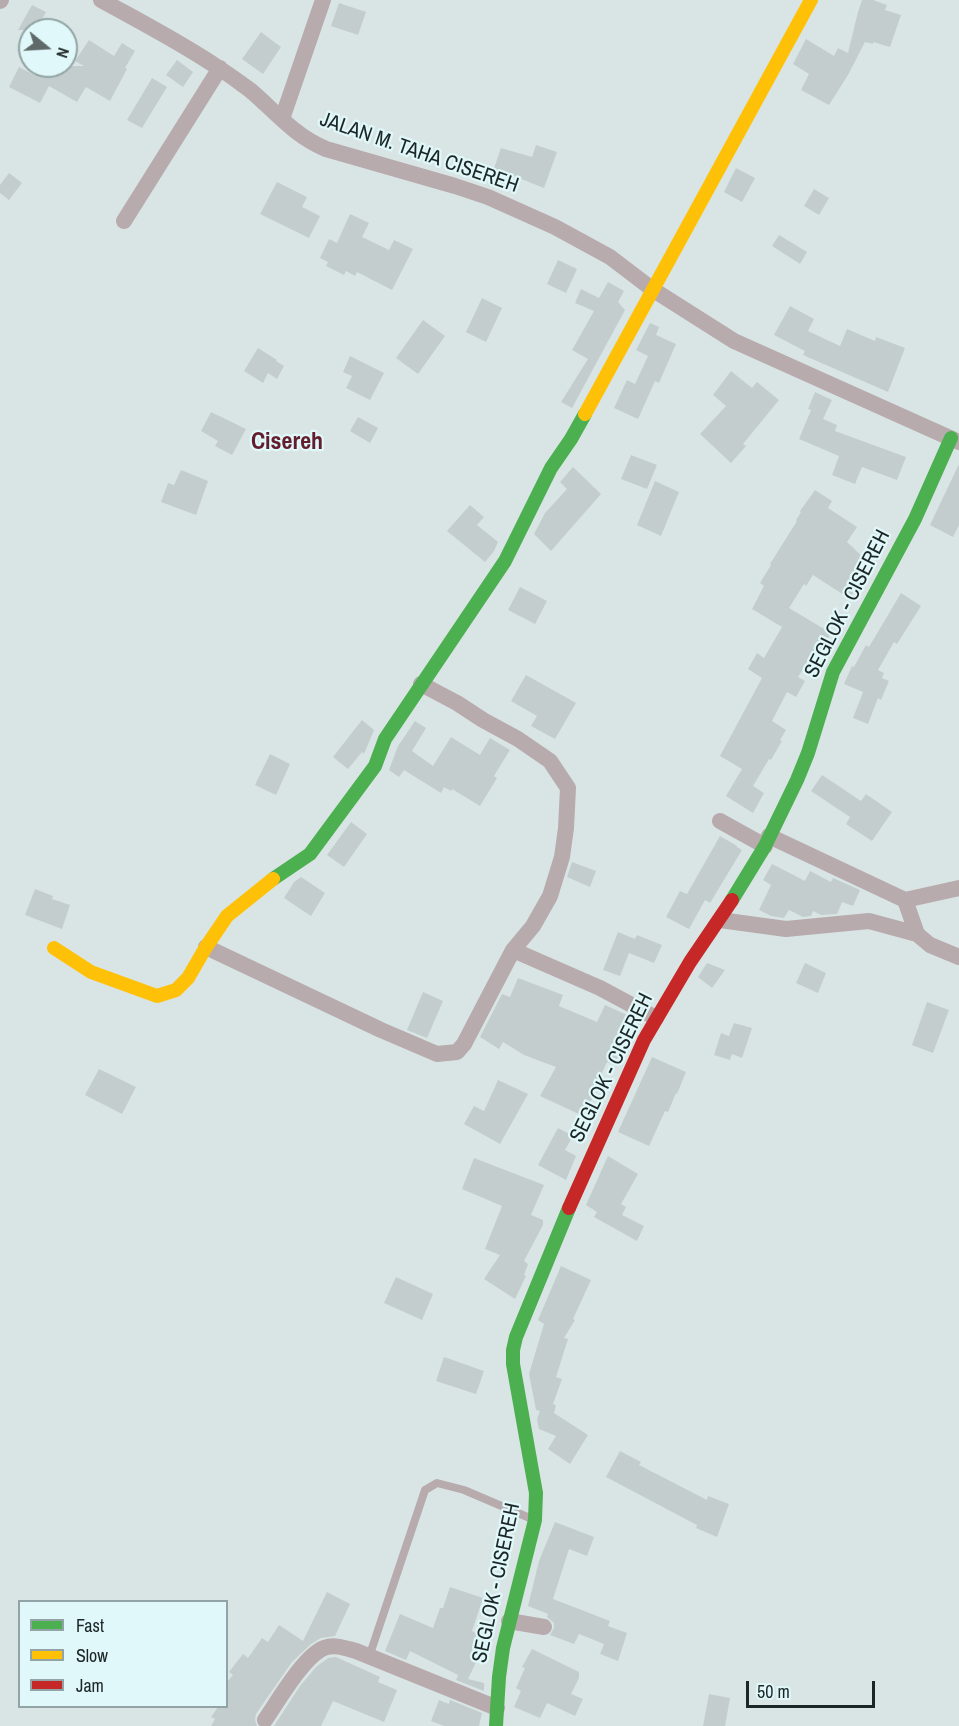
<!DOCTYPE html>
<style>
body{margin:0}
#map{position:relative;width:959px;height:1726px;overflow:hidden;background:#d9e5e5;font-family:"Archivo Narrow",sans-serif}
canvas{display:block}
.legend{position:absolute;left:18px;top:1600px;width:210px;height:108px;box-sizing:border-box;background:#e0f8f9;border:2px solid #92a4a5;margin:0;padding:8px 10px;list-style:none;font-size:18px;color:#1d2626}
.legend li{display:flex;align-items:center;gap:12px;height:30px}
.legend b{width:30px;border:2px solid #92a4a5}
.north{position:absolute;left:18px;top:18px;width:60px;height:60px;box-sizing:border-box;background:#e0f8f9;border:2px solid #92a4a5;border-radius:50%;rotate:108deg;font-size:16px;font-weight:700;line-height:24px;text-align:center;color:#1d2626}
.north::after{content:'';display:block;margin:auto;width:21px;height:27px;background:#5f6969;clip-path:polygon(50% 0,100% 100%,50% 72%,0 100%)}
.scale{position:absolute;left:746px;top:1681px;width:129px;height:27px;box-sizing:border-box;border:3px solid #1d2626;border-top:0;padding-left:8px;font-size:18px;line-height:21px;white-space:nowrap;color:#1d2626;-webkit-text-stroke:4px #e0f8f9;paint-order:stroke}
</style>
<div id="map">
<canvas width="959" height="1726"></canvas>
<ul class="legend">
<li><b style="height:8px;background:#4caf50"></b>Fast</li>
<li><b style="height:8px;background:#ffc107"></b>Slow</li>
<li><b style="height:8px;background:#c62828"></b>Jam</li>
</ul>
<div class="north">N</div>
<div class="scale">50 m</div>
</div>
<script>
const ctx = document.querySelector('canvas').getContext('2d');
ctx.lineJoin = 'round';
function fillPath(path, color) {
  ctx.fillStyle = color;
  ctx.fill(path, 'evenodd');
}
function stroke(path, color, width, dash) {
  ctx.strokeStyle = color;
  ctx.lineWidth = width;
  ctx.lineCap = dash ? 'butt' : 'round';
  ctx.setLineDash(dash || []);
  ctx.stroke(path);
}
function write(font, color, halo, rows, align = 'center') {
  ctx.font = font + ' "Archivo Narrow",sans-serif';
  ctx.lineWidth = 4.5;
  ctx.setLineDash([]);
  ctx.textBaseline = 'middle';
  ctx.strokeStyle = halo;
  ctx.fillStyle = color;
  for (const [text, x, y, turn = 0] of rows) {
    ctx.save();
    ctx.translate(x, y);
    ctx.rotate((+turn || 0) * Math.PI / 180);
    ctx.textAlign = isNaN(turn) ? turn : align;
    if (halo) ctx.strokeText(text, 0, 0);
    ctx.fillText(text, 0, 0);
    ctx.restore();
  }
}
const building = new Path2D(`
 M862 0H873L887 5 885 10 901 15 890 47 873 42V44L865 42 848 75 829 105 801 90 809 74 793 64 806 39 834 56 838 48 848 53 858 12Z
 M339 3 366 12 358 35 331 26Z
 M32 5 46 12 36 30H18Z
 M261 32 281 47 263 74 242 59Z
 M89 40 114 56 122 43 135 51 125 68 127 69 110 101 86 87 77 102 49 86 40 103 9 87 19 67 34 75 40 66H84L75 61Z
 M177 60 193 72 183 87 166 75Z
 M152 78 167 87 142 128 127 120Z
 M536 145 557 152 544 188 511 175 507 185 488 186 501 148 532 157Z
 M736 168 755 178 742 202 724 192Z
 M9 173 22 183 9 200 0 193V185Z
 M277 182 307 197 302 207 320 216 309 238 260 214Z
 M814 189 829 198 819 215 804 206Z
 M350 214 369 223 362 237 389 250 394 240 413 249 392 290 357 272 355 276 346 271 344 275 326 266 328 262 320 258 329 239 337 243Z
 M779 235 807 252 800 264 772 246Z
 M558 260 577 269 566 293 547 284Z
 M608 282 624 291 618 302 625 310 572 408 561 402 588 359 572 350 594 311 575 303 581 289 599 298Z
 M482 298 502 308 486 342 466 332Z
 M790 306 814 319 808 331 840 346 847 329 875 341 876 337 905 348 888 392 803 355 805 351 774 335Z
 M423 320 445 336 418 374 396 358Z
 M650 323 659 327 656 335 676 344 659 383 655 381 638 419 614 408 627 380 635 384 648 356 636 350Z
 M258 348 277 360 276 361 284 366 277 379 268 373 263 383 244 371Z
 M350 356 384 373 370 400 346 388 352 376 343 372Z
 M731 371 752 388 757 382 779 400 743 444 746 446 731 463 700 434 726 406 713 395Z
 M815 392 832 400 823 419 837 425 835 431 906 457 897 480 862 467 855 484 832 475 839 456 799 439 811 410 808 409Z
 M211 412 246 429 232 455 215 446 218 441 201 431Z
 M358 417 378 428 370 443 350 431Z
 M631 455 657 465 647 489 621 479Z
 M959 464V525L953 537 930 525Z
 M573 467 601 494 551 551 534 534 545 513 567 489 560 482Z
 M181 470 208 481 196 515 161 502 168 483 174 485Z
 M655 481 679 492 661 536 637 525Z
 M815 490 832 501 828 508 857 527 847 542 866 560 850 599 813 575 806 586 804 584 789 608 831 633 822 649 817 646 798 677 805 681 796 697 787 692 772 721 786 730 780 740 782 741 771 760 769 759 753 786 764 793 753 813 726 796 742 769 720 756 762 678 748 669 757 653 764 658 782 627 752 609 764 586 760 583 771 565 770 564 797 521 796 520 801 512 800 511Z
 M470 505 484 517 477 525 498 542 494 551 485 562 447 531Z
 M520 587 547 601 535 624 508 610Z
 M901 593 921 606 897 644 894 642 878 670 884 673 882 678 889 681 881 700 878 698 868 724 853 718 863 692 844 684 852 666 854 667 866 645 869 647Z
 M526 675 576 703 555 739 531 726 537 716 511 701Z
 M362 720 374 730 364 754 362 752 348 769 333 757Z
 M415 721 426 728 412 751 433 766 451 737 480 755 490 738 510 750 494 776 497 778 480 806 452 789 451 791 444 787 441 793 404 770 399 777 389 770 398 746Z
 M270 754 290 764 276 795 255 785Z
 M822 775 861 801 866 794 892 812 872 841 846 824 850 817 811 791Z
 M351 822 367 834 344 867 327 855Z
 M720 836 737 846V847L742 850 710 903 705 900 689 929 666 917 680 891 687 894Z
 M572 862 596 871 590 887 567 877Z
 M772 864 805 881 810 871 831 882 833 878 860 890 853 906 842 902 837 914 821 915 813 911 811 916 803 917 789 910 784 918 771 916 759 910 771 885 763 880Z
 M301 877 325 893 311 916 284 898 294 882Z
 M35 889 53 896 52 899 70 905 62 929 25 915Z
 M618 932 635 939 637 935 662 945 654 963 629 953 620 976 603 970Z
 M707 963 725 970 712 988 698 977Z
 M805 963 826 973 818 993 796 983Z
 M518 978 563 995 559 1006 597 1022 605 1005 636 1019 614 1065 607 1062 591 1096 593 1097 583 1116 540 1096 556 1067 524 1055 503 1042 499 1049 480 1037 502 994 510 997Z
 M423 992 443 1001 427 1038 407 1030Z
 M927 1002 949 1010 933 1053 912 1045Z
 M734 1023 752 1028 742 1058 732 1054 730 1060 714 1055 721 1033 729 1036Z
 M652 1057 686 1072 677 1094 676 1093 668 1112 665 1111 649 1146 618 1132Z
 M99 1069 136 1087 122 1114 85 1095Z
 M498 1080 528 1094 500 1144 464 1124 474 1106 484 1111Z
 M558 1128 573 1136 565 1150 576 1156 566 1180 538 1165Z
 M608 1156 638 1174 621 1204 626 1207 622 1215 644 1226 637 1241 594 1217 597 1212 586 1205Z
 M474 1158 544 1185 531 1215 543 1220V1225L524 1261 528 1264 524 1275 526 1276 515 1299 484 1279 500 1255 485 1249 502 1206 462 1189Z
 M561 1266 591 1280 573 1319 575 1320 564 1338 568 1339 556 1377 562 1379 553 1404 556 1405 554 1413 588 1435 570 1464 548 1449 556 1436 539 1429 537 1419 540 1411 536 1410 529 1374 544 1324 538 1320Z
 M396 1277 433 1294 422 1320 384 1303Z
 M444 1357 484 1371 476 1394 436 1381Z
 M620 1451 641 1462 639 1465 707 1500 708 1496 729 1504 717 1537 696 1528 697 1525 606 1477Z
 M555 1522 594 1537 587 1556 569 1549 553 1599 610 1621 608 1626 627 1633 618 1661 600 1654 604 1644 579 1634 574 1644 550 1635 554 1628V1623L547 1617 548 1614 528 1606 539 1561Z
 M450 1587 483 1598 472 1631 487 1639 468 1679 484 1683V1691L456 1680 458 1675 460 1676 410 1651 406 1660 385 1651 400 1614 433 1628 440 1608H443Z
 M327 1592 350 1604 335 1636 321 1638 311 1644 292 1662 256 1714 255 1720 257 1726H211L215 1719 211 1717 218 1707H226V1683L233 1675 229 1672 243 1654 248 1658 262 1638 268 1642 279 1625 303 1641Z
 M532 1649 579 1672V1678L571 1694 583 1699 575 1716 547 1703 540 1718 514 1707 521 1691 516 1688 525 1668 522 1667Z
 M336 1657 380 1677 378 1682 397 1690 384 1722 333 1701 321 1726H274L300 1686 316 1667 328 1658Z
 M709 1694 730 1698 725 1726H703Z
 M439 1700 449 1704 450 1700 482 1713 479 1726H444L431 1721Z`);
const lane = new Path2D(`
 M369 1657 425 1490 437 1483 464 1490 532 1519`);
const street = new Path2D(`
 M101 0C141 22 182 43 220 69 230 75 240 83 250 90 275 111 294 136 326 149L455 186 488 197 555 227 610 257 652 289 734 341 959 442
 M0 1 1 0
 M282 119 323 0
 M124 221 220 68
 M720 821 765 846
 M769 836 905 900
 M720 920 786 929 869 921 917 934 930 945 959 957
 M917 934 905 900 959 888
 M206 947 381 1030 437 1054 457 1052 464 1044 513 950 533 926 550 896 562 857 566 828 568 788 550 761 518 739 483 720 457 703 421 684
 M513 950 600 988 656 1018
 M509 1621 544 1627
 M265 1720C278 1701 304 1656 324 1648 335 1644 345 1648 356 1651L497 1708`);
const fast = new Path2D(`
 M273 879 310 854 375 766 385 739 505 561 551 468 571 439 585 414
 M732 900 765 846 797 780 808 753 833 672 915 519 951 438
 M496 1726 499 1677 503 1648 535 1520 536 1493 513 1364V1350L516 1337 569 1208`);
const slow = new Path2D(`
 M585 414 811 0
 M54 948 91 972 157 996 176 990 188 978 206 947 227 916 273 879`);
const jam = new Path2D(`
 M569 1208 644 1040 690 962 732 900`);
const streetNames = [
 ["JALAN M. TAHA CISEREH",419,153,19],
 ["SEGLOK - CISEREH",848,604,-63],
 ["SEGLOK - CISEREH",612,1068,-64],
 ["SEGLOK - CISEREH",497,1583,-78]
];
const quarterNames = [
 ["Cisereh",287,443]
];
fillPath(building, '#c3cdcd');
stroke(lane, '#b8abad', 8);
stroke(street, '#b8abad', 16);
stroke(fast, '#4caf50', 14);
stroke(slow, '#ffc107', 14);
stroke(jam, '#c62828', 14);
write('21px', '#1d2626', '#e0f8f9', streetNames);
write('bold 24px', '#631e2e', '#e0f8f9', quarterNames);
</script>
